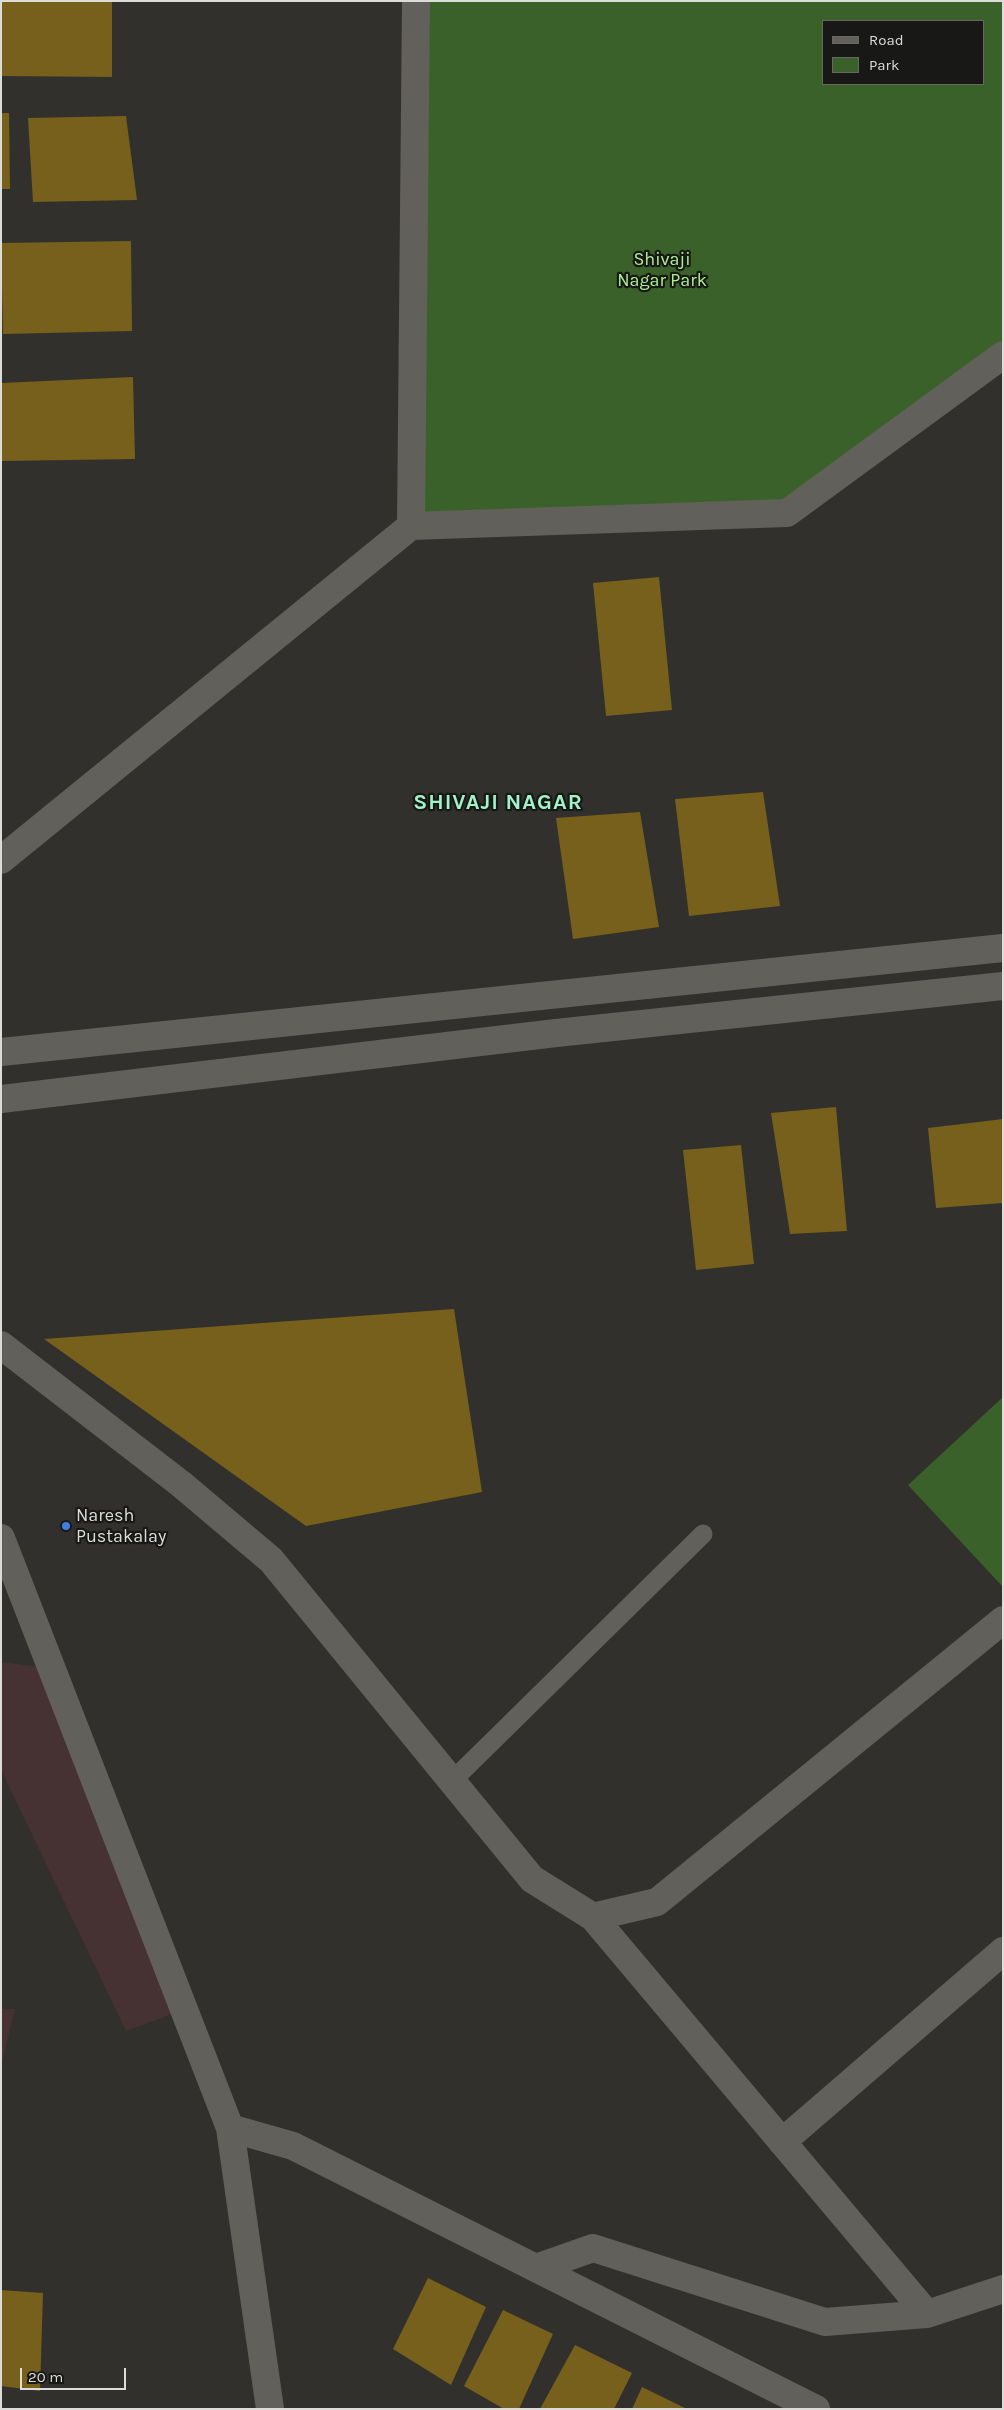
<!DOCTYPE html>
<style>
body{margin:0}
#map{position:relative;width:1004px;height:2410px;overflow:hidden;background:#31302c;font-family:Karla,sans-serif}
canvas{display:block}
.frame{position:absolute;inset:0;border:2px solid #dddcd9;pointer-events:none}
.legend{position:absolute;left:822px;top:20px;width:162px;height:65px;box-sizing:border-box;background:#181816;border:1px solid #676664;margin:0;padding:6px 9px;list-style:none;font-size:15px;color:#dddcd9}
.legend li{display:flex;align-items:center;gap:10px;height:25px}
.legend b{width:25px;border:1px solid #676664}
.scale{position:absolute;left:20px;top:2368px;width:106px;height:22px;box-sizing:border-box;border:2px solid #dddcd9;border-top:0;padding-left:6px;font-size:15px;line-height:18px;white-space:nowrap;color:#dddcd9;-webkit-text-stroke:4px #181816;paint-order:stroke}
</style>
<div id="map">
<canvas width="1004" height="2410"></canvas>
<div class="frame"></div>
<ul class="legend">
<li><b style="height:6px;background:#62605b"></b>Road</li>
<li><b style="height:14px;background:#3a6129"></b>Park</li>
</ul>
<div class="scale">20 m</div>
</div>
<script>
const ctx = document.querySelector('canvas').getContext('2d');
ctx.lineJoin = 'round';
function fillPath(path, color) {
  ctx.fillStyle = color;
  ctx.fill(path, 'evenodd');
}
function stroke(path, color, width, dash) {
  ctx.strokeStyle = color;
  ctx.lineWidth = width;
  ctx.lineCap = dash ? 'butt' : 'round';
  ctx.setLineDash(dash || []);
  ctx.stroke(path);
}
function write(font, color, halo, rows, align = 'center') {
  ctx.font = font + ' Karla,sans-serif';
  ctx.lineWidth = 4.5;
  ctx.setLineDash([]);
  ctx.textBaseline = 'middle';
  ctx.strokeStyle = halo;
  ctx.fillStyle = color;
  for (const [text, x, y, turn = 0] of rows) {
    ctx.save();
    ctx.translate(x, y);
    ctx.rotate((+turn || 0) * Math.PI / 180);
    ctx.textAlign = isNaN(turn) ? turn : align;
    if (halo) ctx.strokeText(text, 0, 0);
    ctx.fillText(text, 0, 0);
    ctx.restore();
  }
}
const education = new Path2D(`
 M1 1662 40 1667 197 2005 126 2031 1 1770Z
 M1 2009H15L1 2066Z`);
const green = new Path2D(`
 M418 1H1003V353L787 513 412 524ZM823 21H983V84H823Z
 M1003 1397V1587L908 1485Z`);
const building = new Path2D(`
 M1 1H112V77L1 76Z
 M1 113H9L10 189H1Z
 M126 116 137 200 33 202 28 118Z
 M131 241 132 331 3 334 1 243Z
 M133 377 135 459 1 461V383Z
 M659 577 672 710 606 716 593 583Z
 M763 792 780 906 689 916 675 799Z
 M640 812 659 927 573 939 556 818Z
 M836 1107 847 1231 790 1234 771 1113Z
 M1003 1119V1203L936 1208 928 1128Z
 M741 1145 754 1264 696 1270 683 1150Z
 M454 1309 482 1492 306 1526 44 1339Z
 M428 2278 486 2307 451 2385 393 2349Z
 M1 2290 43 2293 40 2391 1 2386Z
 M503 2310 553 2334 519 2409H504L464 2386Z
 M575 2345 632 2373 614 2409H540Z
 M642 2387 687 2409H632Z`);
const service = new Path2D(`
 M452 1781 703 1534`);
const minor = new Path2D(`
 M411 526 416 1
 M1 860 411 526 787 513 1003 355
 M1 1345 181 1484 271 1560 532 1879 593 1917 657 1902 1003 1620
 M1 1538 230 2128 293 2146 816 2409
 M593 1917 927 2314
 M230 2128 270 2409
 M782 2142 1003 1951
 M536 2268 593 2248 825 2322 927 2314 1003 2289`);
const tertiary = new Path2D(`
 M1 1052 1003 948
 M1 1099 556 1033 1003 986`);
const markers = [
 [66,1526,5,"#3f7fe0"]
];
const parkNames = [
 ["Shivaji",662,260],
 ["Nagar Park",662,281]
];
const poiNames = [
 ["Naresh",76,1516],
 ["Pustakalay",76,1537]
];
const districtNames = [
 ["SHIVAJI NAGAR",498,803]
];
fillPath(education, '#463133');
fillPath(green, '#3a6129');
fillPath(building, '#77601b');
stroke(service, '#62605b', 19);
stroke(minor, '#62605b', 28);
stroke(tertiary, '#62605b', 28);
for (const [x, y, r, color] of markers) {
  const dot = new Path2D();
  dot.arc(x, y, r, 0, 2 * Math.PI);
  ctx.fillStyle = color;
  ctx.fill(dot);
  stroke(dot, '#181816', 2);
}
write('18px', '#acf092', '#181816', parkNames);
write('18px', '#dddcd9', '#181816', poiNames, 'left');
ctx.letterSpacing = '1px';
write('bold 22px', '#a2f3c8', '#181816', districtNames);
ctx.letterSpacing = '0px';
</script>
